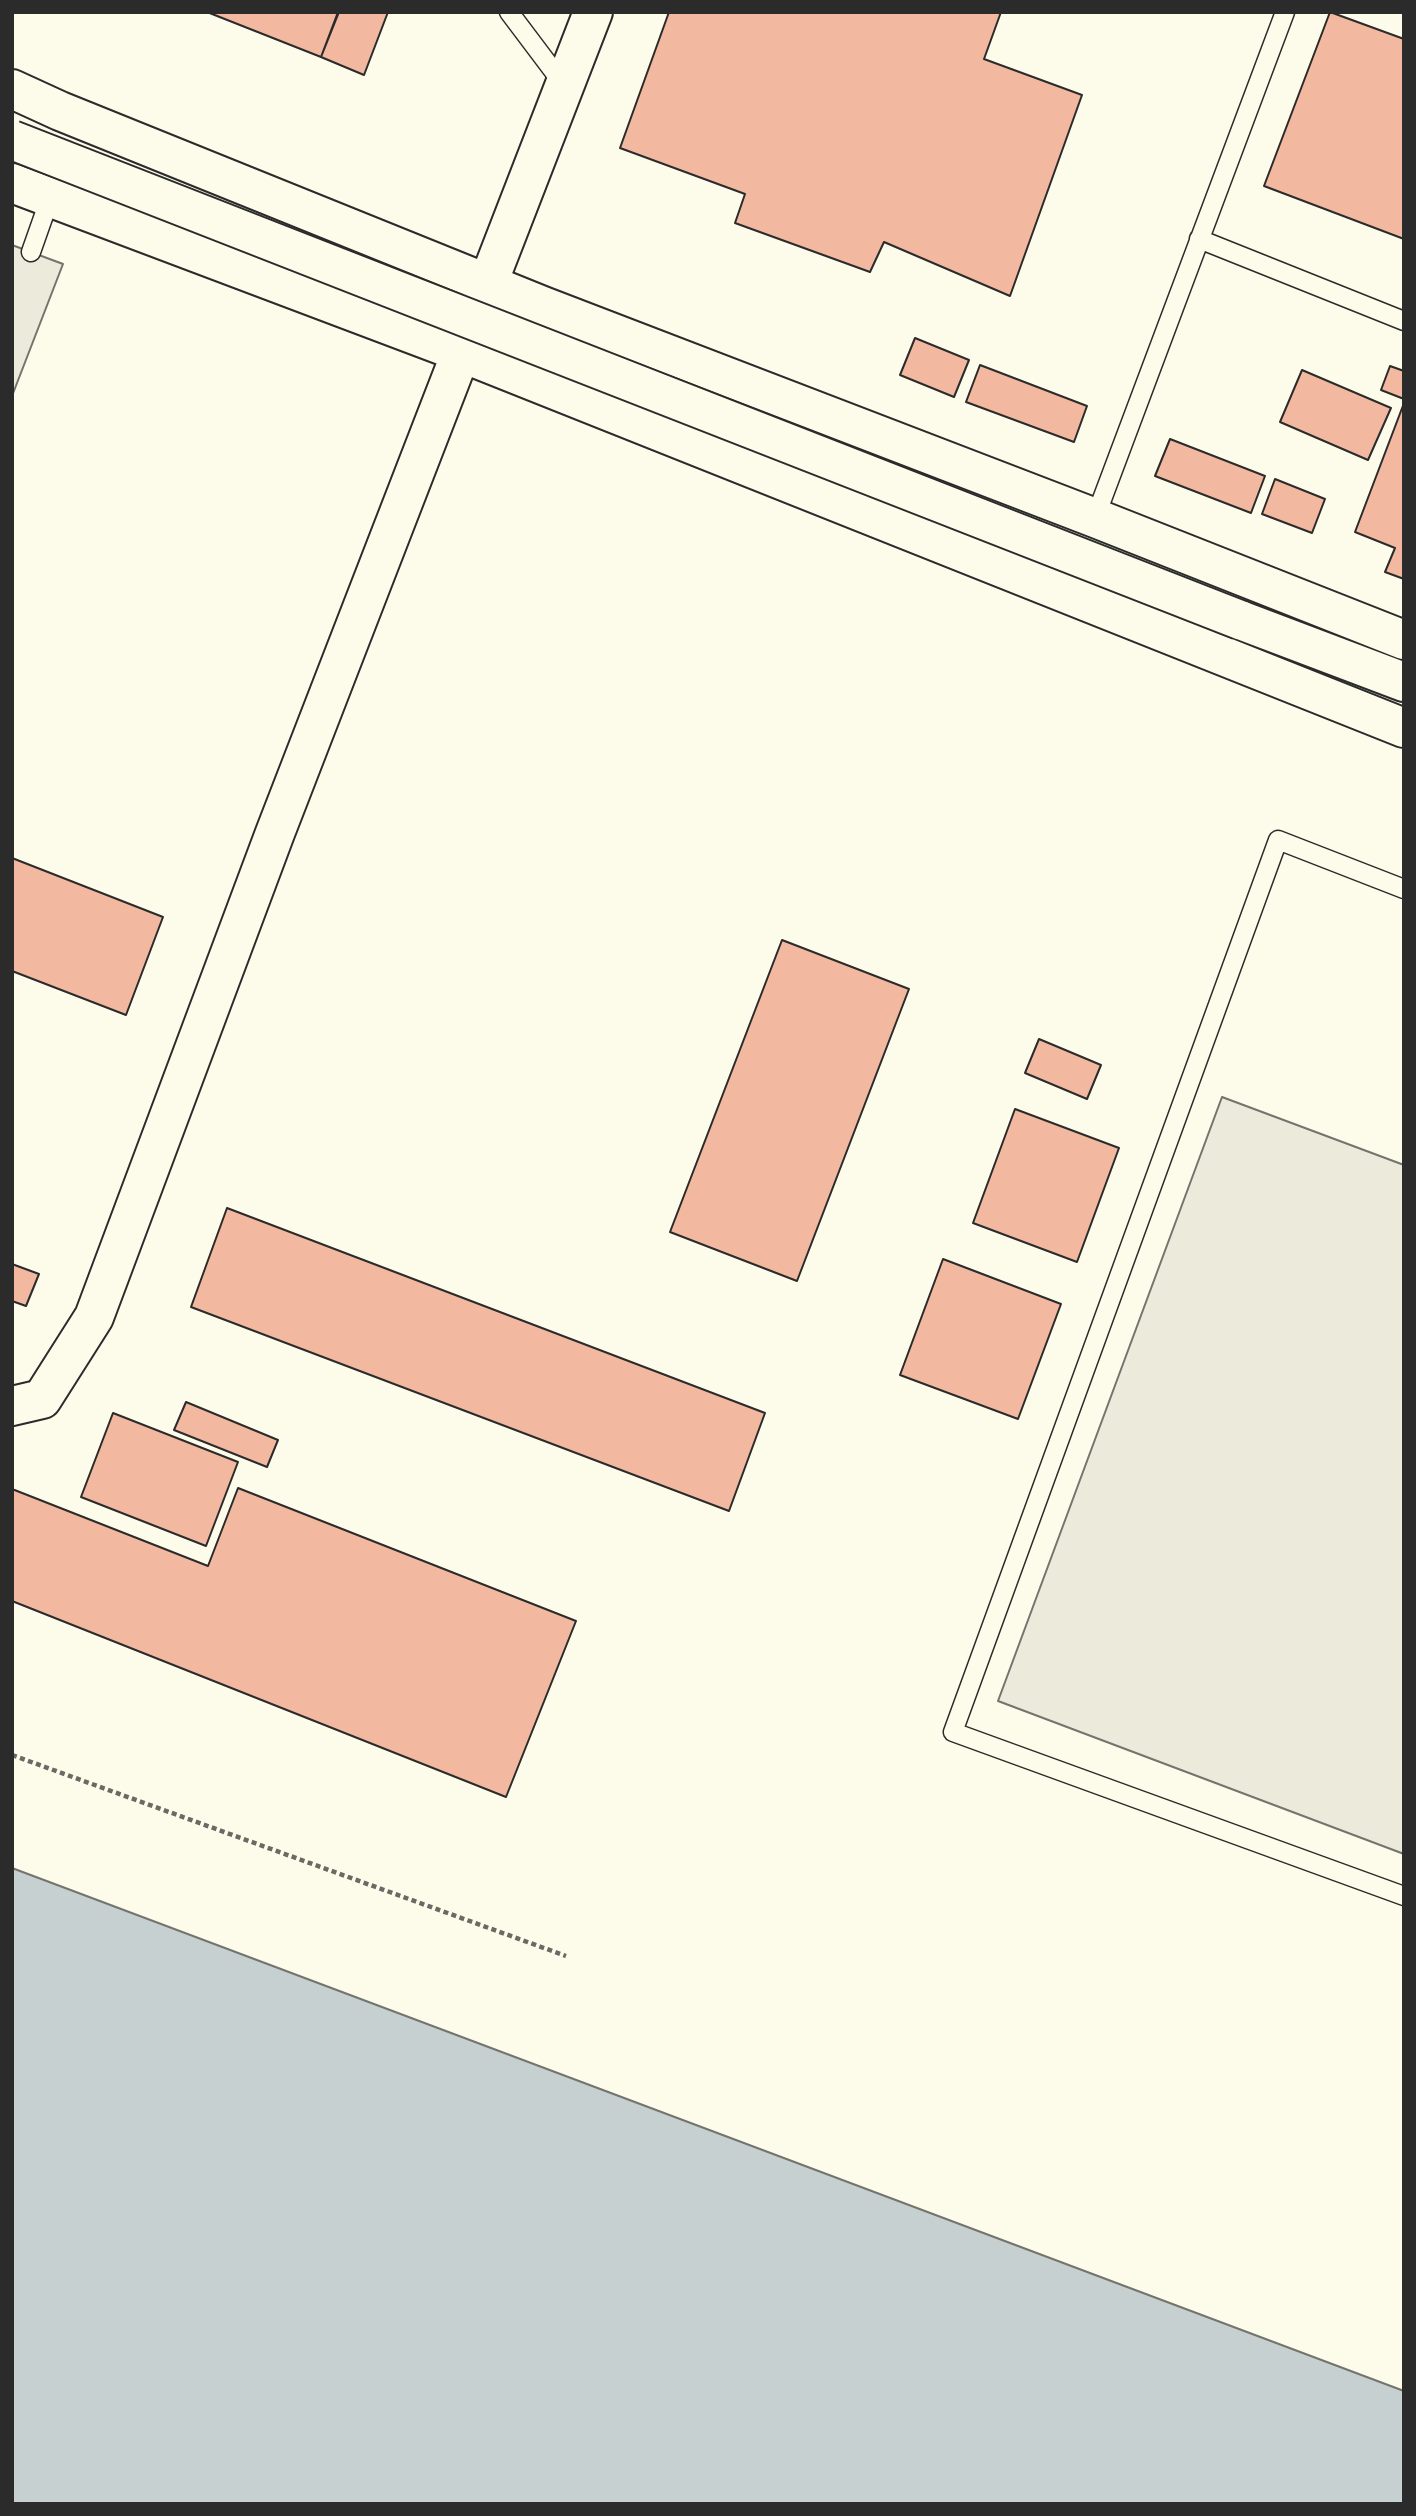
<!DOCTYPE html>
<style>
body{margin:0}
#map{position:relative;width:1416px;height:2516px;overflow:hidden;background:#fdfbea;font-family:Signika,sans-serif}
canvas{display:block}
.frame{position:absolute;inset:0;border:14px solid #2b2b2b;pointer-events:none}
</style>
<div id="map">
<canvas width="1416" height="2516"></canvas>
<div class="frame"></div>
</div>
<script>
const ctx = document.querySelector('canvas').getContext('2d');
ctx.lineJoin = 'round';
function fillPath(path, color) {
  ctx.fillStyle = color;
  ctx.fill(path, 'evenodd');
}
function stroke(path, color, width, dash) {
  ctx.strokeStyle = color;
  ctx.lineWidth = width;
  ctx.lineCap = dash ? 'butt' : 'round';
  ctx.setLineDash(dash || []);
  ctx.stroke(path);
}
const parking = new Path2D(`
 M12 245 63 264 12 396Z
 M1222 1097 1404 1165V1854L998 1701Z`);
const water = new Path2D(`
 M12 1868 1404 2391V2504H12Z`);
const building = new Path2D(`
 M207 12H338L321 57Z
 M339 12H388L364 75 321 57Z
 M669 12H1001L984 59 1082 95 1010 296 884 242 870 272 735 223 745 194 620 148Z
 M1330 12 1404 39V239L1264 186Z
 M915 338 969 360 954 397 900 375Z
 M980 365 1087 406 1074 442 966 402Z
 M1390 366 1404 371V399L1381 390Z
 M1302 370 1391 408 1368 460 1280 422Z
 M1404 403V579L1385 572 1395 548 1355 532Z
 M1170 439 1265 476 1251 513 1155 476Z
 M1275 479 1325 499 1312 533 1262 514Z
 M12 858 163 917 126 1015 12 971Z
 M782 940 909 989 797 1281 670 1232Z
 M1039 1039 1101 1065 1087 1099 1025 1073Z
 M1015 1109 1119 1148 1077 1262 973 1223Z
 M227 1208 765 1413 729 1511 191 1307Z
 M943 1259 1061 1304 1018 1419 900 1375Z
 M12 1264 39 1274 26 1306 12 1301Z
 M186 1402 278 1440 267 1467 174 1430Z
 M113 1413 238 1462 206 1546 81 1497Z
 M238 1488 576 1621 506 1797 12 1601V1489L208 1566Z`);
const path = new Path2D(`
 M12 1755 566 1956`);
const lane = new Path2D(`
 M509 12 564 85
 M1199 239 1404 321
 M31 252 50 198
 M1095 518 1285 12
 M1404 889 1278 840 953 1732 1404 1896`);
const secondary = new Path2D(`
 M12 89 60 111 543 306 1095 518 1404 640
 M12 183 460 352 1404 728
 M12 1406 42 1399 94 1317 275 833 593 12`);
const highway = new Path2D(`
 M1240 620 1404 682`);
const highwayBridge = new Path2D(`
 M12 140 1240 620`);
fillPath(parking, '#eceadb');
stroke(parking, '#74746e', 2);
fillPath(water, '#c7d0d0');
stroke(water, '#74746e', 2);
fillPath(building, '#f2b8a0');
stroke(building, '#2b2b2b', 2);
stroke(lane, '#2b2b2b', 21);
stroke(secondary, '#2b2b2b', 42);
stroke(highway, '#2b2b2b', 42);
stroke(path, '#6a6964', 4.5, [5, 3.5]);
stroke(lane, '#fdfbea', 18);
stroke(secondary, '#fdfbea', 38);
stroke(highway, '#fdfbea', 38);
stroke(highwayBridge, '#2b2b2b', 42, []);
stroke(highwayBridge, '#fdfbea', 38);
</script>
